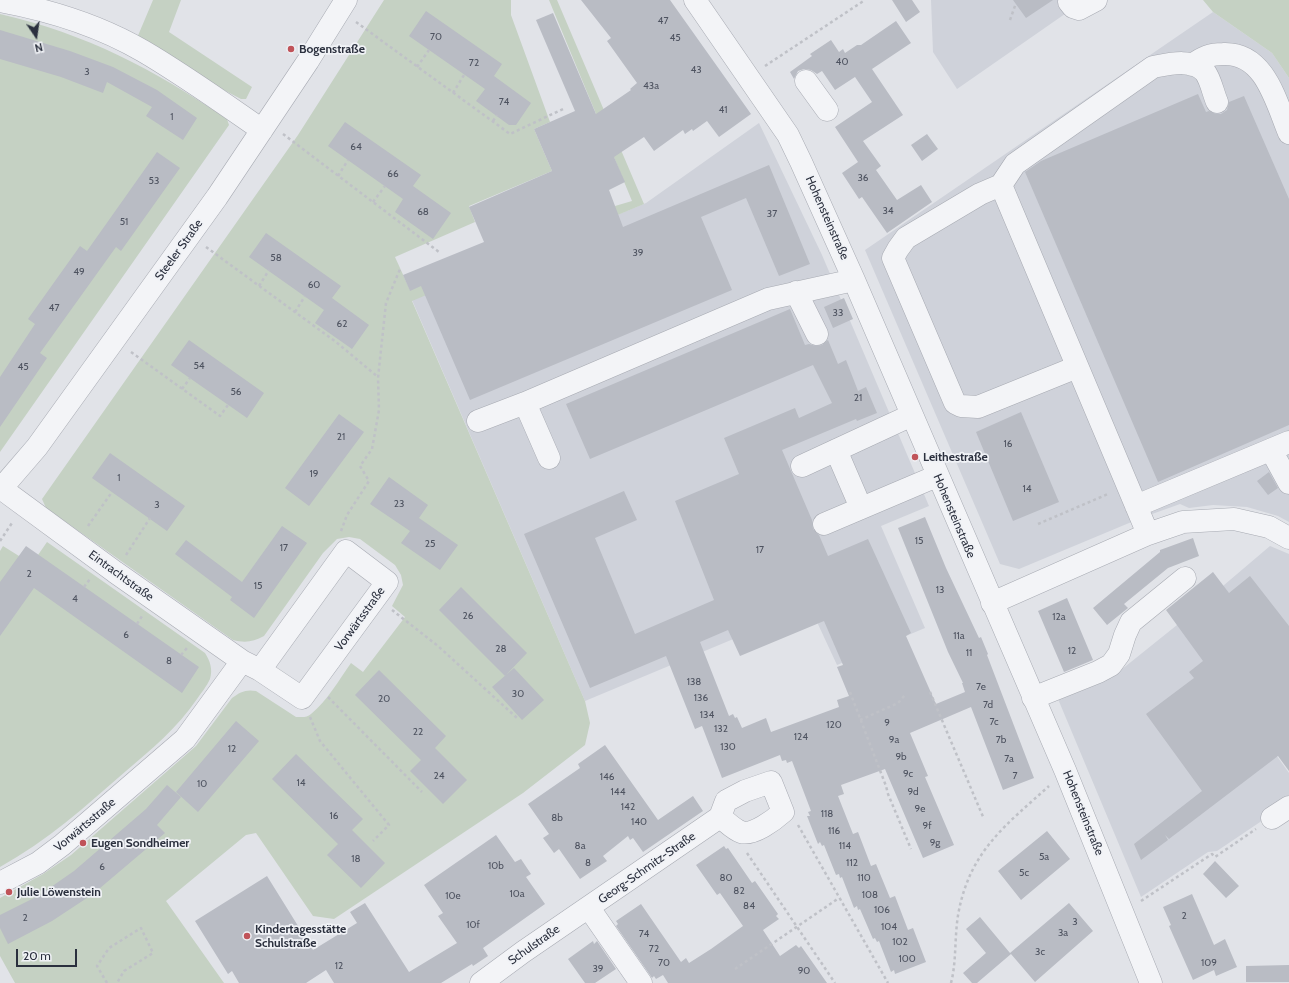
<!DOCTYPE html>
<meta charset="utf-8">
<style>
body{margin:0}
#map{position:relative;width:1289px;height:983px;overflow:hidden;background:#e1e3e8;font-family:Cabin,sans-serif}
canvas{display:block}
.north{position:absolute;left:16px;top:16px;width:40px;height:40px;-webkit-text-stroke:3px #f0f2f6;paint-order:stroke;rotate:167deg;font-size:11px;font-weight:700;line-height:16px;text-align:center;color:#2b303e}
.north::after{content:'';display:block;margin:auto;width:14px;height:18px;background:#2b303e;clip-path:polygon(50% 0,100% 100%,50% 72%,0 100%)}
.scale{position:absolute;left:16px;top:949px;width:61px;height:18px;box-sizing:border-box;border:2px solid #2b303e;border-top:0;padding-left:5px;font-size:12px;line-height:14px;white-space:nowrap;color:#2b303e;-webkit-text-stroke:3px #f0f2f6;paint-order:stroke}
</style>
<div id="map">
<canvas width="1289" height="983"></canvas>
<div class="north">N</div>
<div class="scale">20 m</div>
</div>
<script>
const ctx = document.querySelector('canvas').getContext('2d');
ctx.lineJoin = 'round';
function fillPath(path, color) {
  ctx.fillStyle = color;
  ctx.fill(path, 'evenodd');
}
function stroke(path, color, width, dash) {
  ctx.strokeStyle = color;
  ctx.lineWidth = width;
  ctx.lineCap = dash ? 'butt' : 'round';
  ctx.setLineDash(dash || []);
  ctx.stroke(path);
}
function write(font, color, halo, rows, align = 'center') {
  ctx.font = font + ' Cabin,sans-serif';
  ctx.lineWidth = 3.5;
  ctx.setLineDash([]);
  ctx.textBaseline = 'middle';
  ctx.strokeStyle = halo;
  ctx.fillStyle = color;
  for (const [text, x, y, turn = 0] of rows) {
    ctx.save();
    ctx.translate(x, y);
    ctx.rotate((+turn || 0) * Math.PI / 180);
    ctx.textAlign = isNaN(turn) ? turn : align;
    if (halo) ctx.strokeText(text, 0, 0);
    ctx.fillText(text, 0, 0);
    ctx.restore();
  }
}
const built = new Path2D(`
 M931 0H1085L957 89 933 52Z
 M1213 12 1272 53 1289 78V522L1278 516 1247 507 1213 505 1189 508 1180 504 1141 518 1019 569 1000 564 865 250Z
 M759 123 822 255 929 506 881 526 925 628 837 665 810 607 585 701 412 300 646 203Z
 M1270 546 1289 554V723L1266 741 1289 773V795L1266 810 1269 816 1217 851 1208 852 1141 897 1058 699 1116 674 1177 625Z`);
const green = new Path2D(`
 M153 0H181L169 32 252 87 246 99H241L199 77 137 38Z
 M384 0H511V15L550 122 534 129 552 171 469 206 475 222 395 257 410 290 615 206 632 201 549 0H557L644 204 412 301 585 701 590 723 585 745 523 793 334 919 313 916 256 833 246 835 166 901 224 983H15L0 956V898L43 874 71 855 196 746 232 698C240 692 246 689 256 691L296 717C302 717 307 718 311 714 327 701 339 680 351 663L363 672 405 617 392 606 403 585 401 575 395 565 360 539 349 537 337 539 323 553 264 636C253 642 245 643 233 640L46 508 42 499 298 135Z
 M1203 0H1289V78L1272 53 1213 12Z
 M0 14C87 34 153 69 227 119L229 125 0 452Z
 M47 542 205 653C210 661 213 669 210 679 207 686 201 693 197 699 177 728 152 749 126 771 86 806 47 841 0 867V551L3 546 19 556 38 555Z`);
const building = new Path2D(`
 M581 0H670L751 114 719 137 707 121 693 131 692 129 685 134 683 130 654 151 644 137 614 157 625 182 609 190 623 227 769 165 810 264 779 276 746 198 701 217 732 290 470 400 421 286 410 291 403 275 484 242 469 207 552 171 534 129 575 111 536 20 553 13 596 114 631 90 630 89 637 83 607 41 611 38Z
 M892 0H912L920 12 906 22Z
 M1013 0H1053L1026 18Z
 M426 11 502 64 494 76 531 103 516 125H509L476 101 485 89 409 36Z
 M896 21 911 43 872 69 903 115 863 141 881 166 876 170 897 200 921 185 932 202 887 233 862 197 859 199 842 173 858 162 835 127 872 102 855 77 835 90 822 71 817 74 811 70 804 69 798 71 794 79 790 72 812 56 810 54 831 40 839 52 843 49 845 53 857 45H861Z
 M0 30 70 51 113 67 157 90 197 118 183 140 146 116 152 107 107 82 103 93 61 77 0 59Z
 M1198 94 1206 112 1209 111 1216 114H1221L1227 110 1229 102 1244 96 1289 199V425L1158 482 1025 172 1041 161Z
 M345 122 421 175 413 186 451 213 433 239 395 212 403 199 328 146Z
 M927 134 938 149 922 161 911 145Z
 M157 152 180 168 121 251 116 247 40 353 47 358 0 427V377L35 324 28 319 80 246 87 251Z
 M266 233 341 286 332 298 369 325 352 349 315 323 326 307 324 310 249 257Z
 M844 298 853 319 833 328 824 307Z
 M790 309 805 345 809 344 816 346 822 345 828 340 838 364 846 360 858 391 866 387 877 413 857 421 856 419 782 450 812 520 813 529 819 535 828 556 868 539 911 633 906 636 936 704 965 692 962 683H963L948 652 898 528 925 517 946 568 979 638 981 637 988 654 987 655 1034 778 1003 790 971 707 910 733 928 776 925 777 954 845 923 858 885 769 841 785 844 794 838 796 853 834 858 832 871 866 876 864 890 898 895 896 908 930 913 928 926 962 895 974 894 970 891 972 879 941 877 942 875 938 873 939 860 909 858 910 857 906 854 908 842 877 840 878 839 874 836 875 824 845 822 846 820 842 818 844 807 816H810L808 812 811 811 792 761 787 763 786 760 782 761 780 755 722 778 702 726 695 729 666 656 590 688 524 534 624 491 637 520 595 538 635 634 714 600 675 501 739 474 724 438 795 408 799 418 832 403 813 365 590 459 566 404ZM824 621 843 665 837 667 849 696 837 700 839 707 771 732 766 718 742 728 737 717 735 718 733 714 729 716 700 642 728 630 740 656Z
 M189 340 264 393 247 418 171 365Z
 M1021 412 1059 502 1013 521 976 432Z
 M339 414 364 432 309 506 285 488Z
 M110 453 185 506 167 531 92 478Z
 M1269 472 1278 488 1268 495 1257 481Z
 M389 477 428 505 419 518 458 545 440 570 401 543 410 531 370 504Z
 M282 526 307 543 254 618 230 600 232 597 175 554 186 540 242 582Z
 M1193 538 1199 556 1168 568 1124 604 1128 608 1107 625 1093 608 1160 552V550Z
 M26 546 199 667 182 693 34 588 0 636V582Z
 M1213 572 1229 593 1250 576 1289 626V771L1278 756 1169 839 1165 835 1168 840 1141 860 1134 844 1202 791 1146 714 1194 678 1189 672 1203 661 1166 610Z
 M461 587 527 653 505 676 439 610Z
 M1067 598 1093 660 1064 672 1038 611Z
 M514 668 544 700 522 720 492 687Z
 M379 670 446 736 435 748 467 780 443 804 410 771 421 760 355 695Z
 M236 721 259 741 198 812 176 792Z
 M605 745 658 820 693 796 703 811 643 852 633 838 630 840 628 836 603 856 607 861 580 879 559 849 554 853 543 838 549 834 528 804 580 768 578 764Z
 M296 754 363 819 352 830 385 863 361 888 327 855 338 844 272 779Z
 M167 785 181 797 157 825 165 833 93 894 52 921 8 944 0 928V915L38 896 74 871 146 809Z
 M1047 831 1070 859 1021 900 998 871Z
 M496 835 515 862 521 859 531 874 526 877 545 904 483 948 488 956 473 966 472 964 441 983H334L326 970 306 983H239L232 971 228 974 195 921 267 876 313 950 357 923 350 912 365 903 409 972 457 943 438 916 443 913 424 885Z
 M724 846 726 849 728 848 752 883 755 881 778 914 776 916 779 919 763 930 780 956 796 945 799 948 801 946 827 983H668L663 975 656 979 654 976 652 978 616 926 618 924 616 921 641 904 681 962 686 958 689 963 711 949 743 926 720 893 717 895 696 865Z
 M1215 861 1239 886 1226 898 1203 874Z
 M1192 894 1214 945 1225 939 1237 967 1216 976 1214 970 1193 980 1169 926 1171 925 1163 907Z
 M1069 903 1093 931 1035 982 1011 954 977 983H972L963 973 986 953 966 929 980 917 1010 953Z
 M593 941 594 944 597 941 616 969 595 983H585L568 959Z
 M1289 965V982H1246V966Z`);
const path = new Path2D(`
 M1010 20 1016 3
 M356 22 510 134 563 109
 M765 66 865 0
 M417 67 429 50
 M453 93 464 75
 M493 121 497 115
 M283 134 439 252
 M338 176 348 160
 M373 202 385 186
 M206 247 336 342 378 377
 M259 286 269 270
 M295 312 305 296
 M131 352 220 416 228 405
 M182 389 190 378
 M1038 524 1108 494
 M88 526 112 492
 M341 531 347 515 369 481 360 466 372 449 379 410 378 378 386 303 400 269
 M0 541 12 523
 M126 555 150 518
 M84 587 90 579
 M392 610 438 646 517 718
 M137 624 142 616
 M181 655 187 648
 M850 692 886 786 888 794 911 849
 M930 692 984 819
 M328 697 422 792
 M310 717 320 741 389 825 373 841
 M860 720 898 703 905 695
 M798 825 888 983
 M747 853 835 983
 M1141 901 1212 854 1215 857 1256 829
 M735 969 839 898
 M107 983 97 966 109 948 141 928 153 953 124 971 117 983
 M951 983C957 960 954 934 959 910 971 850 1007 824 1049 786`);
const minor = new Path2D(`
 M695 0 788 135 801 162 854 280 1065 770 1151 983
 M0 1C49 10 100 26 143 51 184 75 223 103 262 130
 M1069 2 1073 7 1079 9 1096 0
 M1192 65C1203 57 1210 54 1223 54 1265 52 1276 102 1289 133
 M806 81 827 110
 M1001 185 1148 534
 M796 292 817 334
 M1077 367 978 407 961 406 955 403 893 258 898 249 906 238 980 194 1001 185 1015 164 1153 67C1169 64 1193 58 1205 72 1211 80 1213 93 1217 102
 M525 403 549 458
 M478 421 525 403 768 299 854 280
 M836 450 861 508
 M1271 450 1289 483
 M802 466 912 415
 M2 489 115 572 242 661 260 670 302 698 387 582 346 551 260 670
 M0 490 37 447 217 197 308 61 346 0
 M1136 506 1289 442
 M824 524 937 476
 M992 603 1148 534 1183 522 1234 519 1269 527 1289 538
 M1033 698 1098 672 1111 665 1119 654 1125 635 1131 622 1185 578
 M1272 818 1289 807
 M0 883 38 863 62 845 185 739 242 661
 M589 908 641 983
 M481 983 523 952 720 817C727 822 733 829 741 832 753 836 774 820 783 812L771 782 745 791 726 801 720 817`);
const markers = [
 [291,49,4,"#c05359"],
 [915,457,4,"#c05359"],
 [83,843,4,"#c05359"],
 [9,892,4,"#c05359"],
 [247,936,4,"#c05359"]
];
const numberNames = [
 ["47",663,21],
 ["70",436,37],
 ["45",675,38],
 ["40",842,62],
 ["72",474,63],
 ["43",696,70],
 ["3",87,72],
 ["43a",651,86],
 ["74",504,102],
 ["41",723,110],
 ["1",172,117],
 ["64",356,147],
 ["66",393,174],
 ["36",863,178],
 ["53",154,181],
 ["34",888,211],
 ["68",423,212],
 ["37",772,214],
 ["51",124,222],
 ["39",638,253],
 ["58",276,258],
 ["49",79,272],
 ["60",314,285],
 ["47",54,308],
 ["33",838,313],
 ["62",342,324],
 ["54",199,366],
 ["45",23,367],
 ["56",236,392],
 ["21",858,398],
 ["21",341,437],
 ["16",1008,444],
 ["19",314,474],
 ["1",119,478],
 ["14",1027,489],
 ["23",399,504],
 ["3",157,505],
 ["15",919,541],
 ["25",430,544],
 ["17",284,548],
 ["17",760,550],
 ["2",29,574],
 ["15",258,586],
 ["13",940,590],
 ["4",75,599],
 ["26",468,616],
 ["12a",1059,617],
 ["6",126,635],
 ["11a",959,636],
 ["28",501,649],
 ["12",1072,651],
 ["11",969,653],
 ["8",169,661],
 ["138",694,682],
 ["7e",981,687],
 ["30",518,694],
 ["136",701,698],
 ["20",384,699],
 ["7d",988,705],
 ["134",707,715],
 ["7c",994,722],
 ["9",887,723],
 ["120",834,725],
 ["132",721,729],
 ["22",418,732],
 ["124",801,737],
 ["9a",894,740],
 ["7b",1001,740],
 ["130",728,747],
 ["12",232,749],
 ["9b",901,757],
 ["7a",1009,759],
 ["9c",908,774],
 ["24",439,776],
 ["7",1015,776],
 ["146",607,777],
 ["14",301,783],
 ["10",202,784],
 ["144",618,792],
 ["9d",913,792],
 ["142",628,807],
 ["9e",920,809],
 ["118",827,814],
 ["16",334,816],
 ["8b",557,818],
 ["140",639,822],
 ["9f",927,826],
 ["116",834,831],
 ["9g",935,843],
 ["8a",580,846],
 ["114",845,846],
 ["5a",1044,857],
 ["18",356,859],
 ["8",588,863],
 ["112",852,863],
 ["10b",496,866],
 ["6",102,867],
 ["5c",1024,873],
 ["80",726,878],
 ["110",864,878],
 ["82",739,891],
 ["10a",517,894],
 ["108",870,895],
 ["10e",453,896],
 ["84",749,906],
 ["106",882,910],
 ["2",1184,916],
 ["2",25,918],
 ["3",1075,922],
 ["10f",473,925],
 ["104",889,927],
 ["3a",1063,933],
 ["74",644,934],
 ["102",900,942],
 ["72",654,949],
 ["3c",1040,952],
 ["100",907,959],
 ["70",664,963],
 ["109",1209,963],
 ["12",339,966],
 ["39",598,969],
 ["90",804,971]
];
const poiNames = [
 ["Bogenstraße",299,49],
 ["Leithestraße",923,457],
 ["Eugen Sondheimer",91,843],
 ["Julie Löwenstein",17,892],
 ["Kindertagesstätte",255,929],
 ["Schulstraße",255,943]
];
const streetNames = [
 ["Hohensteinstraße",827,218,66],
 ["Steeler Straße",179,250,-54],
 ["Hohensteinstraße",954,516,67],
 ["Eintrachtstraße",121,576,36],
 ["Vorwärtsstraße",360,619,-54],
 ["Hohensteinstraße",1083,813,68],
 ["Vorwärtsstraße",85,825,-40],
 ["Georg-Schmitz-Straße",647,868,-35],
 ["Schulstraße",534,945,-35]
];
fillPath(built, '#cfd2da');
fillPath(green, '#c5d1c3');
fillPath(building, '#b9bcc4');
stroke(minor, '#a7aab2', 23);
stroke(path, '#bfc1c7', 2.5, [3, 3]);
stroke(minor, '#f3f4f7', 22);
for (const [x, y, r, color] of markers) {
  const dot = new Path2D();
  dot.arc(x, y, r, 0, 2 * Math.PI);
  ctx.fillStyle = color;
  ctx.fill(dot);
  stroke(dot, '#f0f2f6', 1.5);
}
write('10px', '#4e5360', null, numberNames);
write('bold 12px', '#2b303e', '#f0f2f6', poiNames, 'left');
write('12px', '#2b303e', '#f0f2f6', streetNames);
</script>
